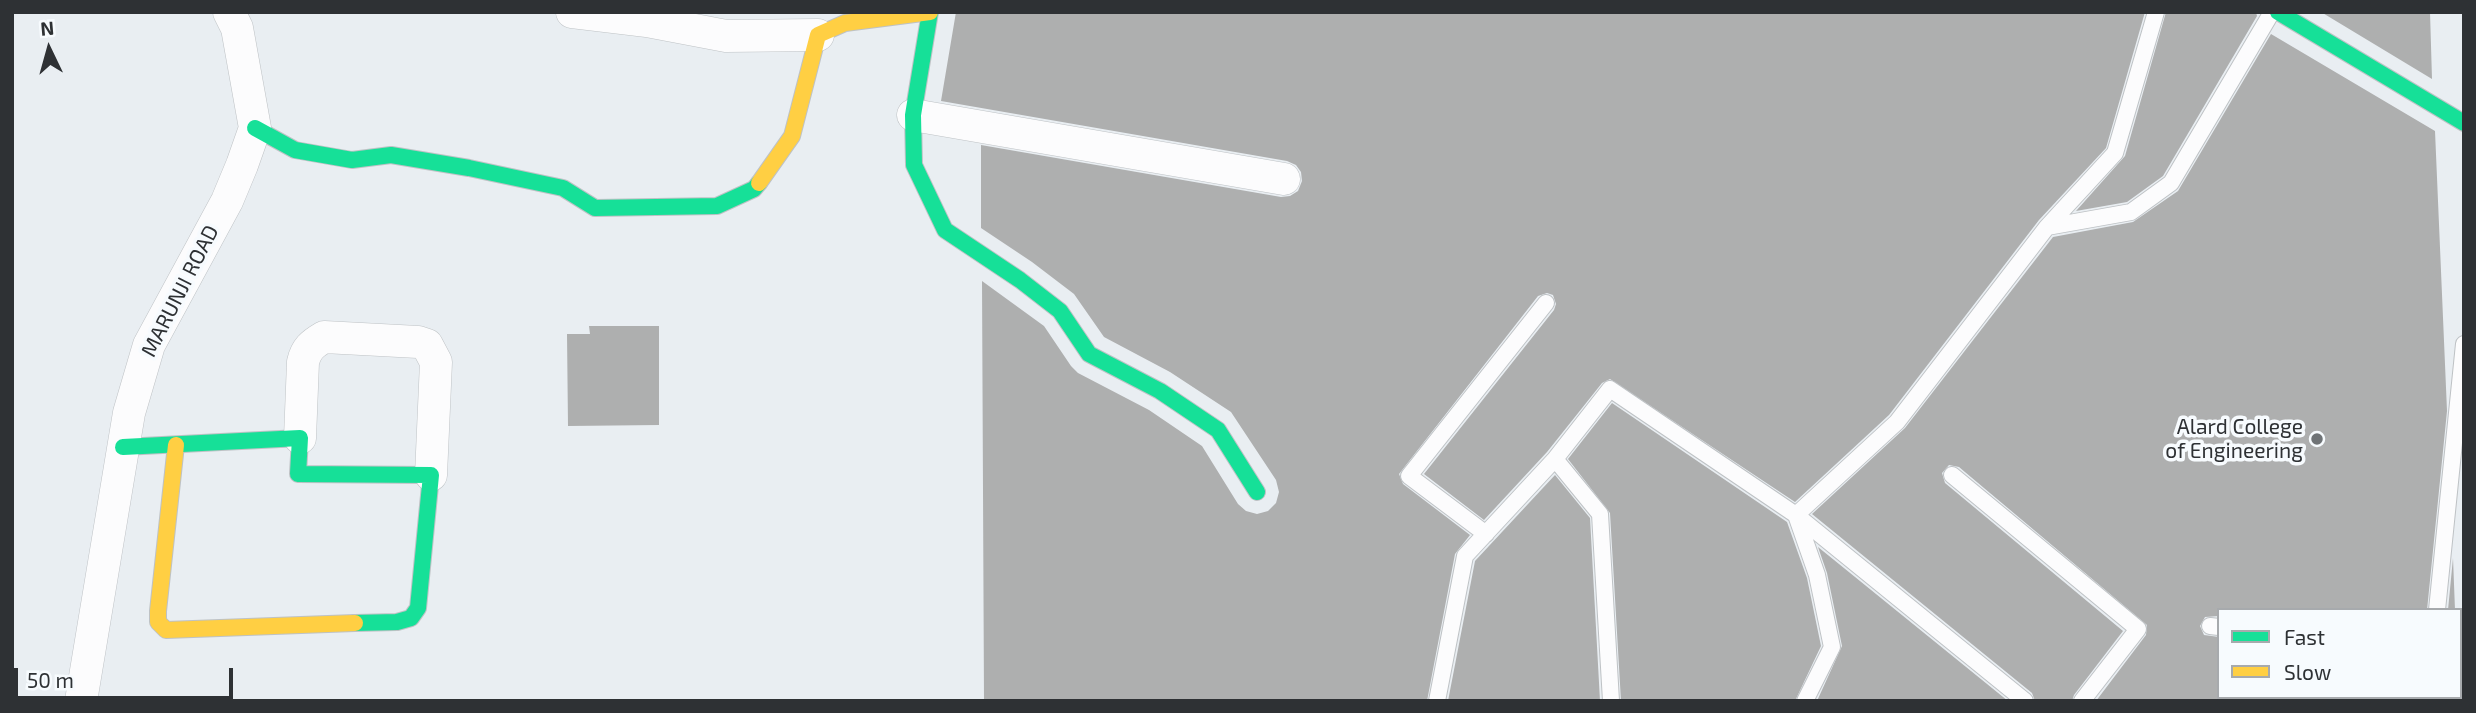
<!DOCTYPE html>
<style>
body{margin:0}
#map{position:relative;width:2476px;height:713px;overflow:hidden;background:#e9eef2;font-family:"Exo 2",sans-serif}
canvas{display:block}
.frame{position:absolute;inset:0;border:14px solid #2e3134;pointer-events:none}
.legend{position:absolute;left:2217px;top:608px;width:245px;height:91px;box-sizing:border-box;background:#f7fbfe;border:2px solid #a7aaad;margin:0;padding:9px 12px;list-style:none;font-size:21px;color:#2e3134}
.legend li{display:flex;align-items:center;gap:14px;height:35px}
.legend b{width:35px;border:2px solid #a7aaad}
.north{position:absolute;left:14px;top:14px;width:70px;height:70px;-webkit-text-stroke:5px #f7fbfe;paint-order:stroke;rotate:355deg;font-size:19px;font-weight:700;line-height:28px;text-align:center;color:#2e3134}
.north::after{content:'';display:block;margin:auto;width:24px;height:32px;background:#2e3134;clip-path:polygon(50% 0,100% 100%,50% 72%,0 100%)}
.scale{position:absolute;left:14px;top:668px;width:219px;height:32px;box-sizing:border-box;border:4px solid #2e3134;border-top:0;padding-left:9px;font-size:21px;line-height:24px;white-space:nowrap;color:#2e3134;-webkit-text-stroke:5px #f7fbfe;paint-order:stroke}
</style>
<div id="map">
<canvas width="2476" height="713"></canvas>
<div class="frame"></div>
<ul class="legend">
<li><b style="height:9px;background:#16e098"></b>Fast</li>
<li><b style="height:9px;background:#ffcf43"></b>Slow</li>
</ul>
<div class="north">N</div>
<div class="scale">50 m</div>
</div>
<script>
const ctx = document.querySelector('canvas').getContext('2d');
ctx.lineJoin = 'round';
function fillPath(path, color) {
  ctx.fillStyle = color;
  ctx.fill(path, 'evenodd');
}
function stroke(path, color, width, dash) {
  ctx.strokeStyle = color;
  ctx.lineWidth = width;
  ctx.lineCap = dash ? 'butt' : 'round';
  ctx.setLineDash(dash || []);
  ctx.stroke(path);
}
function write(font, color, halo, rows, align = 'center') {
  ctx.font = font + ' "Exo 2",sans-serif';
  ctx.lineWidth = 7;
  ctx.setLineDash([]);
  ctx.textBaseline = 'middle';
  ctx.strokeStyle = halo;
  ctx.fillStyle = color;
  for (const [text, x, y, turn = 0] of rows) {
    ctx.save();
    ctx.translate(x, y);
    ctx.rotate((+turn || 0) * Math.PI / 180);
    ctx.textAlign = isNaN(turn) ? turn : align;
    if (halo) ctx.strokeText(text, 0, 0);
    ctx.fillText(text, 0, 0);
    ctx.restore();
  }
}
const building = new Path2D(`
 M956 12H2145L2106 148 2039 220 1889 415 1795 502 1610 379 1602 383 1547 452 1484 520 1424 474 1554 310 1556 304 1553 295 1547 293 1538 296 1399 474 1403 484 1470 535 1455 554 1427 701H984L982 281 1044 326 1071 366 1078 373 1149 410 1202 446 1238 504 1246 511 1257 514 1268 511 1276 503 1279 492 1276 480 1231 412 1170 372 1104 337 1074 294 1032 262 981 228V145L1281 197 1290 196 1298 191 1302 181 1301 172 1296 165 1287 161 941 101Z
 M2166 12H2256L2257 16 2163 176 2127 202 2076 211 2125 156Z
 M2321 12H2430L2432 79Z
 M2271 34 2435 131 2447 411 2427 610H2219V616L2205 617 2200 626 2204 635 2219 637V701H2096L2146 635 2147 625 1959 467 1949 465 1942 473 1945 483 2123 631 2074 695 2072 701H2035L2032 693 1812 514 1905 428 2053 237 2133 222 2178 191Z
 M589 326H659V425L568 426 567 334H590Z
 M1612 403 1787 522 1807 578 1821 646 1795 701H1621L1610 513 1568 459Z
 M1555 475 1590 518 1600 701H1448L1475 561Z
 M1818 547 2008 701H1817L1842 646 1827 573Z
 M2453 558 2455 610H2448Z`);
const lane = new Path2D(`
 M2047 227 2131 212 2171 183 2272 12
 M1555 459 1600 514 1611 701
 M1952 475 2138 629 2082 701
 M1796 515 1897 422 2047 227 2115 153 2156 12
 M1796 515 1817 575 1832 647 1805 701
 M1486 534 1409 476 1546 303
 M2437 610 2464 344
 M2210 626 2219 627
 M1437 701 1465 556 1555 459 1610 389 1796 515 2025 701
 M2428 701V697`);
const street = new Path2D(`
 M572 12 647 21 726 36 818 35
 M913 115 1284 179
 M300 438 303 362C306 349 312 344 324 337L418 342 427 345 436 362 431 475
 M81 701 129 413 149 345 227 201 242 165 255 128 237 28 229 12`);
const fast = new Path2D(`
 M930 12 913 115 914 165 945 230 1020 280 1060 311 1089 354 1160 391 1218 430 1257 492
 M2278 12 2464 123
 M255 128 295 150 352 160 391 155 469 168 563 188 595 208 717 206 754 189 759 183
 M123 447 300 438 298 474 431 475 418 608 411 618 397 622 355 623`);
const slow = new Path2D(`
 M759 183 792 136 818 35 845 23 930 12
 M176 445 158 611V622L166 630 355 623`);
const markers = [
 [2317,439,7,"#6f7376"]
];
const streetNames = [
 ["MARUNJI ROAD",180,291,-63]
];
const poiNames = [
 ["Alard College",2303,427],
 ["of Engineering",2303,451]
];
fillPath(building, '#aeafaf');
stroke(lane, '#bec2c5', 18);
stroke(street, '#bec2c5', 33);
stroke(fast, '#bec2c5', 18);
stroke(slow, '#bec2c5', 18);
stroke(lane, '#fcfcfd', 16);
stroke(street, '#fcfcfd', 32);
stroke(fast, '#16e098', 16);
stroke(slow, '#ffcf43', 16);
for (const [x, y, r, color] of markers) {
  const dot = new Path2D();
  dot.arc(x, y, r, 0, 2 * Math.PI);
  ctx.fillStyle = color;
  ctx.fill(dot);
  stroke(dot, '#f7fbfe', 2.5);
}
write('21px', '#2e3134', '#f7fbfe', streetNames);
write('21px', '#2e3134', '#f7fbfe', poiNames, 'right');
</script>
